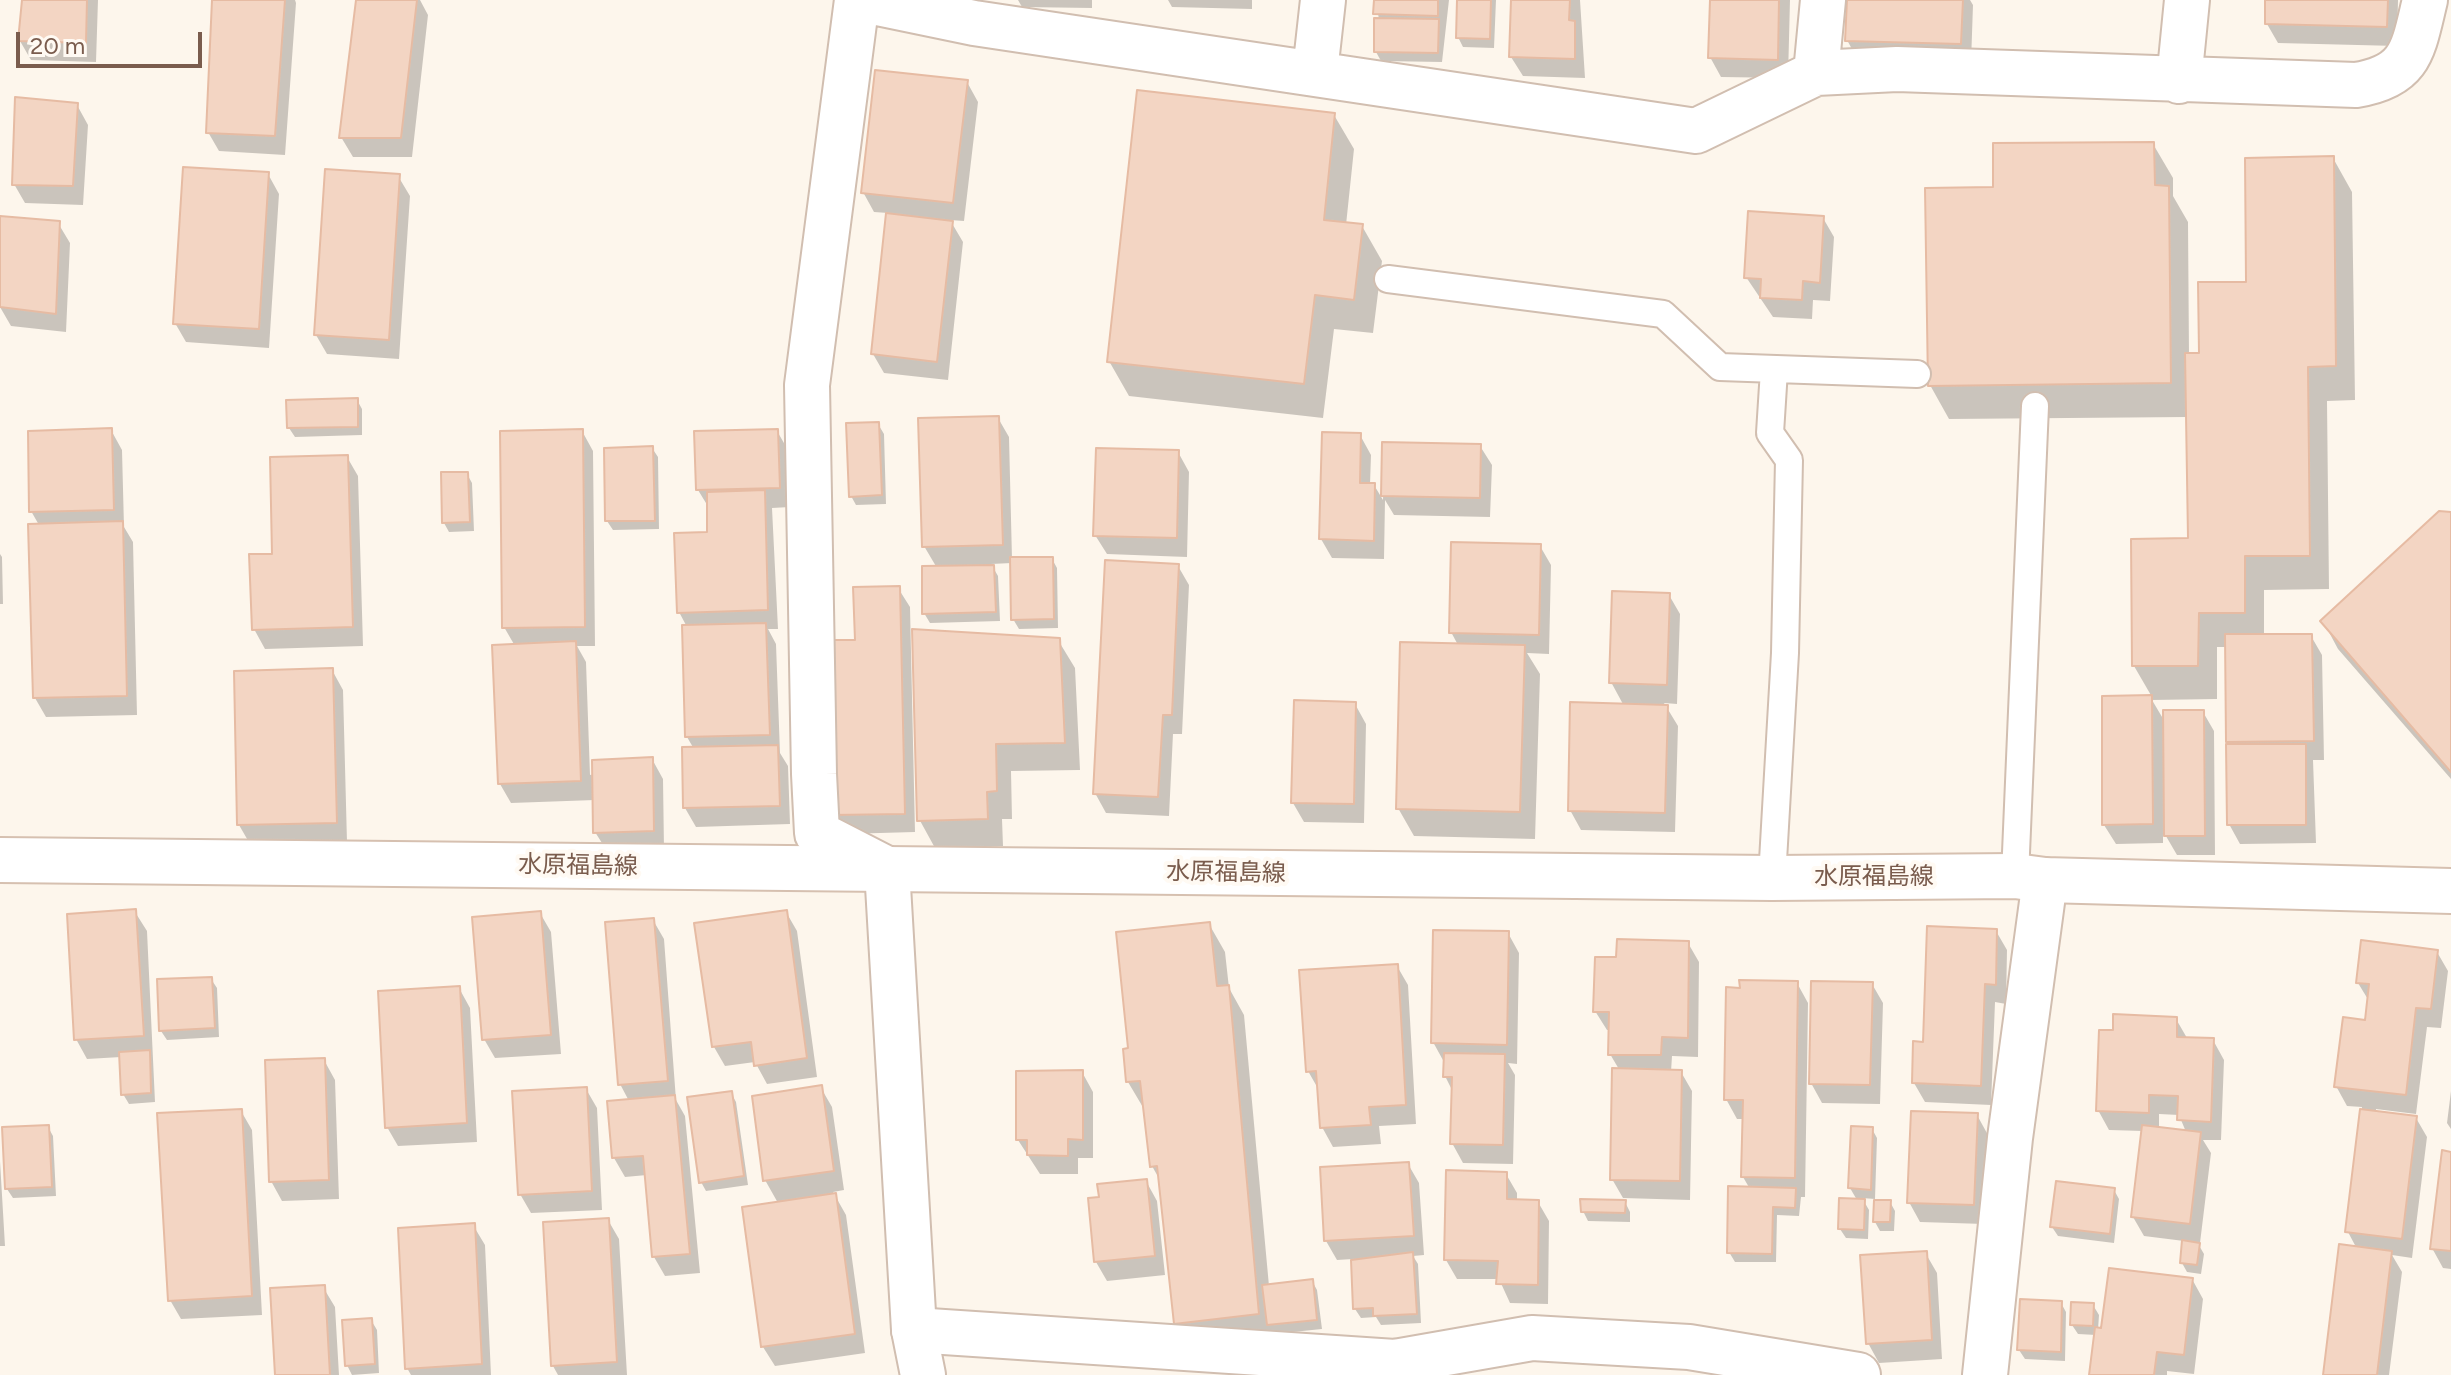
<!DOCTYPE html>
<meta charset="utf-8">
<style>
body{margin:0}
#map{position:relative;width:2451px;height:1375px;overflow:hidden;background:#fdf6ec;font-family:Figtree,sans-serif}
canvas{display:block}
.scale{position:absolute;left:16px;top:32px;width:186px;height:36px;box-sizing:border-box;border:4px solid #7a5c4d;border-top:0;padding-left:10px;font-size:24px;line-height:28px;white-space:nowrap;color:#7a5c4d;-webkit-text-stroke:6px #fffaf3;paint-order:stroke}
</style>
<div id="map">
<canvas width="2451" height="1375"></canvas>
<div class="scale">20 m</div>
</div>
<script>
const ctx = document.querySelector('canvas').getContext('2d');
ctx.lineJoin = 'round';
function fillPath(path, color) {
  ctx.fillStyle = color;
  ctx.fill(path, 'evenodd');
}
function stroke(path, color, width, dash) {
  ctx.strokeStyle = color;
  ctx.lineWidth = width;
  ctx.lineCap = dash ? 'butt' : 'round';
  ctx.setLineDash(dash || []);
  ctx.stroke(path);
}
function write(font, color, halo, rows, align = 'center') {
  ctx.font = font + ' Figtree,"Noto Sans JP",sans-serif';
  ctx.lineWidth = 8;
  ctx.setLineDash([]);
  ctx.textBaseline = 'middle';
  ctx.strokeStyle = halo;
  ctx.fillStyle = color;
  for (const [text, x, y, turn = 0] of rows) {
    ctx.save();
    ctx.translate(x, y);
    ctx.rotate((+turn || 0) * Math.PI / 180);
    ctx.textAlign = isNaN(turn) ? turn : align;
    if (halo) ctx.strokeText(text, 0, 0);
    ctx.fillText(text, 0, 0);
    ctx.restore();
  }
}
const shadow = new Path2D(`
 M24 0H98L96 62 31 60 20 41Z
 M214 0H295L296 3 285 155 219 151 208 132Z
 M358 0H420L428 15 412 157H353L341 137Z
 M1018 0H1092V8L1022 7Z
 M1168 0H1252V9L1172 7Z
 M1376 0H1449L1442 62 1381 61 1376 52 1379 20Z
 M1459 0H1496L1494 48 1463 47 1458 37Z
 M1513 0H1580L1585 78 1523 76 1511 57Z
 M1712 0H1790L1788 78 1721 77 1710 57Z
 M1849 0H1970L1973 5 1971 63 1858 60 1847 40Z
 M2267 0H2398L2397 46 2278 43 2267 24Z
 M967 82 978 102 964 221 950 220 963 242 948 380 884 373 873 354 888 213 874 212 863 192Z
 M77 105 88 125 83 205 25 203 14 184Z
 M1334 115 1354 149 1346 225 1362 226 1382 261 1373 333 1334 329 1323 418 1129 396 1109 361Z
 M2153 144 2173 178V196L2188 222 2189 355H2201L2333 158 2352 192 2355 400 2327 401 2329 589 2264 590V636H2311L2322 655 2324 760H2313L2316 843 2240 844 2229 824 2227 647H2217V699L2152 700 2165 722 2203 712 2214 731 2215 855H2177L2163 831V843L2116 844 2104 825V698L2152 697 2134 666 2190 540 2188 417 1949 419 1930 385 1995 189Z
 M268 174 279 194 269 348 186 342 175 323Z
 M398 176 410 196 399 359 327 354 316 335Z
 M0 218 58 223 70 243 66 332 11 326 0 307Z
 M1823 218 1834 237 1830 301 1813 300 1812 319 1773 317 1746 277Z
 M357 400 362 409V435L295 437 289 428Z
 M998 418 1009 437 1012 559H1052L1057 568 1058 628 1019 629 1013 619 1012 563 991 564 998 576 1000 621 930 623 924 613 937 568 924 546Z
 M878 424 884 434 886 504 856 505 851 496Z
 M111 430 122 450 124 527 133 542 137 715 46 717 35 698 39 525 31 511Z
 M582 431 593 451 595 646H577L586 662 590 775 652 759 663 779 664 849 607 851 595 832V800L511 803 500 784 515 646 504 627Z
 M777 431 788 450 790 507 772 508 778 629H768L776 644 780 753 788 766 790 824 696 827 685 808 694 749 687 737V627L679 612 709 534V508L698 490Z
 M1360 435 1371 455 1370 485H1374L1383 500 1384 444 1480 446 1492 465 1490 517 1394 515 1385 500 1384 559 1332 558 1321 539Z
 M652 448 658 457 659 529 613 530 607 521Z
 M1178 452 1189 472 1187 557 1107 554 1095 535Z
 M347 457 358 476 363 646 265 649 254 629 274 556Z
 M467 474 472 483 474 531 449 532 444 523Z
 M2451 514V779L2338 649 2323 621Z
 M1540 546 1551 565 1549 654 1527 653 1540 674 1535 839 1414 836 1398 808 1458 645 1451 632Z
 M0 554 2 557 3 604H0Z
 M1178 566 1189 585 1182 734H1173L1169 816 1106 813 1095 793Z
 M898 588 910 607 915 832 845 834 834 815 857 642Z
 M1669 595 1680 614 1677 704 1664 703 1678 726 1675 832 1581 830 1570 810 1624 706 1611 682Z
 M1058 640 1075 668 1080 770 1011 771 1012 819H1002L1003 846 935 848 918 817Z
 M332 670 343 690 347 842 250 844 239 825Z
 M1355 704 1366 724 1364 823 1304 822 1293 803Z
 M135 912 147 931 155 1102 129 1104 123 1094 121 1057 87 1059 76 1039Z
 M786 912 797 931 817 1077 767 1084 755 1062 725 1066 714 1047Z
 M540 913 551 932 561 1054 495 1058 484 1039Z
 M653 920 664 939 676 1100 685 1116 700 1273 665 1276 654 1257 647 1175 625 1177 614 1158 629 1101 620 1084Z
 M1209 924 1225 952 1229 988 1244 1015 1269 1286 1312 1281 1317 1290 1322 1329 1273 1334 1192 1351 1176 1323 1161 1182 1152 1166 1144 1109 1128 1082 1130 1050Z
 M1996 931 2007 950 2006 1004 1995 1002 1991 1105 1925 1102 1914 1083 1925 1044Z
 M1508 933 1519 953 1517 1064 1508 1063 1515 1075 1513 1164 1463 1163 1452 1143 1453 1092 1445 1076 1444 1062 1433 1042Z
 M1688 943 1699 962 1698 1057 1672 1056 1671 1072H1681L1692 1091 1690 1200 1623 1198 1612 1179 1620 1071 1610 1054 1611 1030H1607L1595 1011 1618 959Z
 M2437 952 2448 971 2441 1028 2427 1027 2416 1114 2376 1109V1113L2416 1118 2427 1137 2412 1258 2392 1255 2402 1272 2389 1375H2325L2357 1249 2348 1232 2362 1107 2347 1106 2336 1086 2367 1022 2369 1001 2358 983Z
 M1397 966 1408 985 1416 1124 1379 1126 1381 1144 1333 1147 1322 1127 1320 1092 1308 1071Z
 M211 979 217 988 219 1037 167 1040 161 1031Z
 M1797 983 1808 1003 1805 1197H1801L1799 1216 1777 1215 1776 1262H1735L1729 1252 1750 1189 1743 1177 1744 1119H1737L1726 1099Z
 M1872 984 1883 1003 1880 1104 1822 1103 1811 1083Z
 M459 988 470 1008 477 1142 398 1146 387 1127Z
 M2176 1019 2187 1038 2213 1040 2224 1060 2221 1140H2203L2211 1153 2200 1243 2197 1242 2204 1254 2201 1274 2187 1272 2182 1263 2184 1241 2144 1236 2133 1217 2143 1131 2109 1130 2098 1110 2115 1032ZM2159 1114 2179 1115 2186 1132 2159 1129Z
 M324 1060 335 1080 339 1199 282 1201 271 1181Z
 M1082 1072 1093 1092V1158H1078V1174H1040L1018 1140Z
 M821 1088 832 1107 844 1190 833 1192 846 1215 865 1353 775 1366 763 1347 778 1203 765 1180Z
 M586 1089 597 1108 602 1210 531 1213 520 1194Z
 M2451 1091V1129L2447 1123Z
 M731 1093 736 1102 748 1185 706 1191 701 1182Z
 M241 1111 252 1130 262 1315 181 1319 170 1300Z
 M1977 1115 1988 1135 1984 1224 1920 1222 1909 1202Z
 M48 1127 53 1136 56 1196 13 1198 7 1189 4 1129Z
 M1872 1129 1877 1138 1875 1199 1862 1198 1869 1210 1868 1239 1846 1238 1840 1229 1857 1200 1850 1188Z
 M2451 1154V1269L2443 1268 2432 1248Z
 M0 1161 5 1246H0Z
 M1408 1164 1419 1183 1424 1255 1413 1256 1418 1264 1421 1323 1381 1325 1376 1317 1361 1318 1355 1309 1353 1259 1337 1260 1326 1241Z
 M1506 1174 1517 1193V1201L1538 1202 1549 1221 1548 1304 1510 1303 1499 1279H1457L1446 1260Z
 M1146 1181 1157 1201 1165 1275 1107 1281 1096 1262 1090 1200 1101 1199Z
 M2114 1190 2119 1199 2114 1243 2058 1236 2052 1227Z
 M1625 1202 1630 1212V1222L1588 1221 1583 1211Z
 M1890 1202 1895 1211 1894 1231H1880L1875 1222Z
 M608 1220 619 1239 627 1375H558L553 1366Z
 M473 1225 485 1245 491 1375H411L407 1368Z
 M1926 1254 1937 1273 1942 1359 1879 1363 1868 1343Z
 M2192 1279 2203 1299 2194 1374 2167 1371V1375H2091L2096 1335 2078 1334 2072 1325 2093 1305 2099 1315 2098 1330 2103 1331Z
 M323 1287 335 1307 339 1375H277Z
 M2061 1303 2066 1312 2065 1361 2025 1359 2019 1350Z
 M371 1320 377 1330 379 1373 352 1375 347 1365Z`);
const building = new Path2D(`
 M22 0H87L86 43 18 41Z
 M212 0H285L275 136 206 133Z
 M356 0H417L401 138H339Z
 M1374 0H1438V16L1373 14Z
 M1457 0H1491L1490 39 1456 38Z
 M1511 0H1570L1569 20 1575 21V59L1509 57Z
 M1710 0H1779L1778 60 1708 58Z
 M1847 0H1963L1961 44 1845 41Z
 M2265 0H2388L2387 27 2265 24Z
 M1374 18 1439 19 1438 53 1374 52Z
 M875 70 968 80 953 203 861 193Z
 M1137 90 1335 113 1324 220 1363 224 1354 300 1315 295 1304 384 1107 362Z
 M15 97 78 103 73 186 12 185Z
 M2154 142 2155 185 2169 186 2171 383 1928 386 1925 188 1993 187V143Z
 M2334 156 2336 366 2308 367 2310 556H2245V613H2199L2198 666H2132L2131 539 2188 538 2185 353H2199L2198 282H2246L2245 158Z
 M183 167 269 172 259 329 173 324Z
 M325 169 400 174 389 340 314 335Z
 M1748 211 1824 216 1820 283 1803 281 1802 300 1760 298 1761 279 1744 278Z
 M886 213 953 221 937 362 871 354Z
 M0 216 60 221 56 314 0 307Z
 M358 398V427L287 428 286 400Z
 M999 416 1003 545 922 547 918 418Z
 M879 422 882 495 849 497 846 423Z
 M112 428 114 510 29 512 28 431Z
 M583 429 585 627 502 628 500 431Z
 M778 429 780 488 696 490 694 431Z
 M1322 432 1361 433 1360 483H1375L1374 541 1319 539Z
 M1382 442 1481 444 1480 498 1381 496Z
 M653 446 655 521H605L604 448Z
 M1096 448 1179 450 1177 538 1093 536Z
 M348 455 353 627 252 630 249 554H272L270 457Z
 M441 472H468L470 522 442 523Z
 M765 490 768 610 677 613 674 533 707 532V492Z
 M2439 511 2451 512V772L2320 621Z
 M123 521 127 696 33 698 28 524Z
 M1451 542 1541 544 1539 635 1449 633Z
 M1010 557H1053L1054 619 1011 620Z
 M1105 560 1179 564 1172 715H1163L1158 797 1093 794Z
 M994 565 996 612 922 614V566Z
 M900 586 905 814 832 815 828 640H855L853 587Z
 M1612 591 1670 593 1667 685 1609 683Z
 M766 623 770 735 685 737 682 625Z
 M912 629 1060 638 1065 743 996 744 997 791 987 792 988 819 917 821Z
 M2225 634H2312L2314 741 2226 742Z
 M576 641 581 781 498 784 492 645Z
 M1400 642 1525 645 1520 812 1396 809Z
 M333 668 337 823 237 825 234 671Z
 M2152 695 2153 824 2102 825V696Z
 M1294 700 1356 702 1354 804 1291 803Z
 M1570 702 1668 705 1665 813 1568 811Z
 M2163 710H2204L2205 836H2164Z
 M2226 744H2306V825H2227Z
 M778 745 780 806 683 808 682 747Z
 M653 757 654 831 593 833 592 760Z
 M136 909 144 1036 74 1040 67 914Z
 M787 910 807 1058 754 1066 751 1042 712 1047 694 923Z
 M541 911 551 1035 482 1040 472 917Z
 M654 918 668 1081 618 1085 605 922Z
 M1210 922 1217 986 1229 985 1259 1314 1174 1324 1157 1166 1150 1167 1140 1081 1126 1082 1123 1049 1128 1048 1116 932Z
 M1927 926 1997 929 1996 985 1985 984 1981 1086 1912 1083 1913 1041 1923 1042Z
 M1433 930 1509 931 1507 1045 1431 1043Z
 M1617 939 1689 941 1688 1038 1662 1037 1661 1055H1608L1609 1012H1593L1595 957H1616Z
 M2361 940 2438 950 2431 1009 2416 1008 2406 1095 2334 1087 2343 1017 2365 1020 2369 984 2356 983Z
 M1398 964 1406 1105 1369 1107 1371 1125 1320 1128 1316 1071 1306 1072 1299 970Z
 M212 977 215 1028 159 1031 157 979Z
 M1739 980 1798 981 1795 1178 1741 1177 1743 1100H1724L1726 987 1740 988Z
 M1811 981 1873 982 1870 1085 1809 1084Z
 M460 986 467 1123 385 1128 378 991Z
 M2113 1014 2177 1017V1037L2214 1038 2211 1122 2177 1120 2178 1096 2149 1095V1113L2096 1111 2099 1030H2113Z
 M150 1050 151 1093 121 1095 119 1052Z
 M1444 1053 1505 1054 1503 1145 1450 1144 1452 1077H1443Z
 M325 1058 329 1180 269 1182 265 1060Z
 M1612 1068 1682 1070 1680 1181 1610 1180Z
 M1083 1070V1140L1068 1139V1156L1027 1155V1140H1016V1071Z
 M822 1085 834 1171 763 1181 752 1096Z
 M587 1087 592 1191 518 1195 512 1091Z
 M732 1091 744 1176 699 1183 687 1097Z
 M675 1095 690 1254 652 1257 643 1156 612 1158 607 1101Z
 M242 1109 252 1296 168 1301 157 1113Z
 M2360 1109 2417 1116 2402 1239 2345 1232Z
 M1911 1111 1978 1113 1974 1205 1907 1203Z
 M49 1125 52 1187 5 1189 2 1127Z
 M2142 1125 2201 1132 2190 1224 2131 1217Z
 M1851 1126 1873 1127 1871 1190 1848 1188Z
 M2442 1150 2451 1152V1251L2430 1249Z
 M1409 1162 1414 1236 1324 1241 1320 1167Z
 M1446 1170 1507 1172V1199L1539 1200 1538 1285 1496 1284 1498 1261 1444 1260Z
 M1147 1179 1155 1256 1094 1262 1088 1198 1099 1197 1097 1184Z
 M2056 1181 2115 1188 2110 1234 2050 1227Z
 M1728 1186 1796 1188 1795 1208 1773 1207 1772 1254 1727 1253Z
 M836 1193 855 1334 761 1347 742 1207Z
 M1839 1198 1865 1199 1864 1230 1838 1229Z
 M1580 1199 1626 1200 1625 1213 1581 1212Z
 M1874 1200H1891L1890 1222H1873Z
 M609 1218 617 1362 551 1366 543 1222Z
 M475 1223 482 1364 405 1369 398 1228Z
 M2182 1240 2200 1243 2197 1265 2180 1263Z
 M2339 1244 2392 1251 2377 1375H2323Z
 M1927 1251 1932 1340 1866 1344 1860 1255Z
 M1413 1252 1417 1314 1373 1316V1308L1353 1309 1351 1260Z
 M2109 1268 2193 1278 2184 1355 2157 1352 2154 1375H2089L2095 1327 2101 1328Z
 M1313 1279 1317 1320 1267 1325 1262 1285Z
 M325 1285 330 1375H275L270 1288Z
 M2020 1299 2062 1301 2061 1352 2017 1350Z
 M2071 1302 2094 1303 2093 1326 2070 1325Z
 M372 1318 375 1364 345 1366 342 1320Z`);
const service = new Path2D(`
 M1388 279 1663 314 1720 367 1917 374
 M2015 876 2035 406
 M1772 878 1785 653 1789 460 1770 433 1774 370`);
const minor = new Path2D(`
 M857 0 807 385 814 774 817 833 887 869
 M863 0 974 23 1696 131 1816 73 1897 69 2356 85C2412 76 2413 49 2425 0
 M1315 72 1323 0
 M1816 73 1823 0
 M2179 81 2187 0
 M914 1330 1395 1362 1532 1338 1689 1347 1858 1375
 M1985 1375 2010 1138 2045 880`);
const tertiary = new Path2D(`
 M887 869 914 1330 923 1375`);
const secondary = new Path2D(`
 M0 860 1772 878 2015 876 2045 880 2451 891`);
const streetNames = [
 ["水原福島線",578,866,1],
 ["水原福島線",1226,873,1],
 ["水原福島線",1874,877]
];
fillPath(shadow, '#0003');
fillPath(building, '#f3d5c3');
stroke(building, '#e6bba3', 2);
stroke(service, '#d1beb0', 30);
stroke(minor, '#d1beb0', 48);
stroke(tertiary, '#d1beb0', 48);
stroke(secondary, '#d6c0b0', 48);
stroke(service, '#fff', 26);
stroke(minor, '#fff', 44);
stroke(tertiary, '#fff', 44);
stroke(secondary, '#fff', 44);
write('24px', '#7a5c4d', '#fffaf3', streetNames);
</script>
